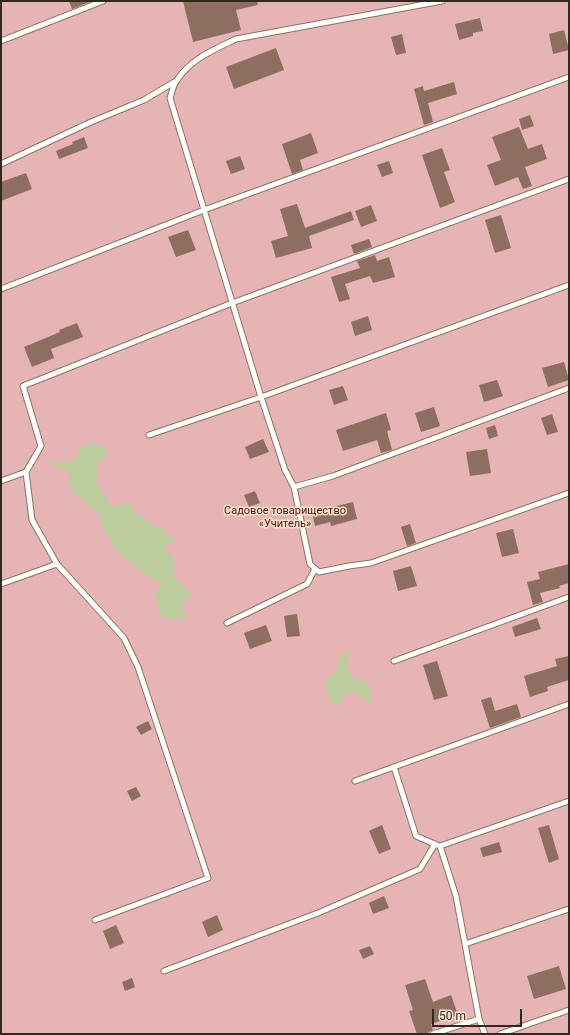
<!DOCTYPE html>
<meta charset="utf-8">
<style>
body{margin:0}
#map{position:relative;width:570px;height:1035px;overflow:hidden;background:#f9e2c7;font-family:Roboto,sans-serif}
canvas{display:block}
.frame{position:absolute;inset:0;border:2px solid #31281e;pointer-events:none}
.scale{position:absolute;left:432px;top:1009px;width:90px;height:18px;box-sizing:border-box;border:2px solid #31281e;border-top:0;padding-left:5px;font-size:12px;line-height:14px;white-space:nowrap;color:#31281e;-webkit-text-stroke:3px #f9e2c7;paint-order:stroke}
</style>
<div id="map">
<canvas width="570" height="1035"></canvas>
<div class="frame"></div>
<div class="scale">50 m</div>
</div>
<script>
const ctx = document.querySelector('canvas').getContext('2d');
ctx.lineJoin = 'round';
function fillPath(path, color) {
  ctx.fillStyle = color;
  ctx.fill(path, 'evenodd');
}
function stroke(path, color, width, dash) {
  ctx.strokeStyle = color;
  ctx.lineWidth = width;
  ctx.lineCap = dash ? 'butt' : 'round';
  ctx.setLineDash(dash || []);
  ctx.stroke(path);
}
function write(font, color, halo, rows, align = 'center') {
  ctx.font = font + ' Roboto,sans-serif';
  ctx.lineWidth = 3;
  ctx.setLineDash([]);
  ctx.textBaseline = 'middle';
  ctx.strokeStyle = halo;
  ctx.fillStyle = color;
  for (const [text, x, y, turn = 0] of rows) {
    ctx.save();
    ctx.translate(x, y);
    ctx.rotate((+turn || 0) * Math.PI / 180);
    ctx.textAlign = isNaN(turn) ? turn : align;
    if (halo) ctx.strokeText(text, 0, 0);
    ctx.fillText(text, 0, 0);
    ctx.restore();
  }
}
const green = new Path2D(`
 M1 1H569V1034H1Z`);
const water = new Path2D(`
 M97 444 110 452 98 464 97 484 113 507 128 502 136 513 153 525 162 528 175 542 166 545V551L173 556 174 576 192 596 181 605 187 619 173 620 161 617 155 595 162 584 147 575 118 553 104 529 98 513 71 490 68 470 43 463 75 461 80 447Z
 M345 652 349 653C347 665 347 672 357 681H366C371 688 372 694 371 703L361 699 355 691 344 696 341 704 333 706C329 697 324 688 327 678 337 672 339 669 339 656Z`);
const building = new Path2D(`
 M69 1H92L72 9Z
 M183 1H257L258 5 236 10 241 30 193 42Z
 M480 18 483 31 473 33V36L459 40 455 24Z
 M564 30 569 50 553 54 549 34Z
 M402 34 406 53 396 55 391 37Z
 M276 48 284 70 234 89 226 67Z
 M454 82 457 94 428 103 433 122 424 125 414 89 423 86 424 91Z
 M530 115 534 126 522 130 519 119Z
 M519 127 528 149 542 144 547 159 525 167 532 186 523 189 518 177 495 186 487 165 501 160 492 137Z
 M311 133 318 153 300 160 303 170 292 174 282 144Z
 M84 137 88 148 59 159 56 151 73 144 72 142Z
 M442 148 450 170 444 172 455 202 440 208 422 155Z
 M240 156 245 169 231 174 226 161Z
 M389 161 393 173 382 177 377 165Z
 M26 173 32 189 1 201V182Z
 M297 204 305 228 351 211 354 220 309 236 312 248 276 258 271 241 288 236 280 209Z
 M371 205 377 221 361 227 355 211Z
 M501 215 511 248 495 253 485 220Z
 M188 230 196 250 176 257 168 237Z
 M369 239 372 247 354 254 351 245Z
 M375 255 377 261 389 257 395 277 373 283 370 276 345 284 350 299 339 302 331 277 360 268 357 261Z
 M368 316 372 330 355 336 351 322Z
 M77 323 83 337 51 349 54 358 32 367 24 347 60 332 59 330Z
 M564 362 569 380 548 387 542 368Z
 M497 380 503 396 484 402 479 385Z
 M343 386 348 400 334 405 329 390Z
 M434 407 440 426 421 432 415 413Z
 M386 413 391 430 387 431 392 450 381 453 377 440 343 451 336 430Z
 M552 414 558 432 547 435 541 418Z
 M495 425 498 436 489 439 486 428Z
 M263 439 269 452 250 459 245 447Z
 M487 449 491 473 470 476 466 452Z
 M255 491 260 503 249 507 244 495Z
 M353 502 357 519 331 526 330 522 315 526 312 512Z
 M410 524 416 543 407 546 401 527Z
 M513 529 519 553 502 557 496 533Z
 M569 564V583L559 586 560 588 540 593 543 602 533 605 527 582 540 579 538 572Z
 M411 566 417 586 398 591 393 571Z
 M297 614 300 636 287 637 284 616Z
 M537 618 541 629 515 637 512 627Z
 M266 625 272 641 250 649 244 633Z
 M569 656V680L547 687 548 691 530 697 524 676 557 666 555 659Z
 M437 661 448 696 434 700 423 665Z
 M491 697 495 711 517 704 521 717 490 728 481 700Z
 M148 721 152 729 141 735 136 727Z
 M136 787 141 796 132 801 127 791Z
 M382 825 391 849 379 854 369 831Z
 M549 825 559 859 549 863 538 828Z
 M499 842 502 852 483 857 480 848Z
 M384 896 389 908 373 914 369 903Z
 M217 915 223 930 208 937 202 922Z
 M116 925 124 943 110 949 103 931Z
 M370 946 374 954 363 959 359 950Z
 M559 966 566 989 534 999 527 976Z
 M132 978 135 987 125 991 122 982Z
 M425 979 433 1002 451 995 458 1015 431 1024 433 1030 425 1034H417L409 1011 413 1010 405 985Z`);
const service = new Path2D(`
 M442 1 236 39C213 50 191 59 177 80 173 85 172 92 170 98L261 397 285 470 294 487 310 564 319 572 349 566 371 563 569 493
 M1 41 103 1
 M1 164 91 122 144 100 176 81
 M1 289 204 210 569 77
 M149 435 261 397 569 285
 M1 481 26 472
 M294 487 333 476 569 388
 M1 584 57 564
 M227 623 307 584 315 569
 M394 661 569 597
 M394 767 416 836 437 845
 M355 781 569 704
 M95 920 208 878 138 667 124 638 57 564 32 520 26 472 41 446 23 386 232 303 569 179
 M465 944 569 909
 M164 971 318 913 420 869 435 844
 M479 1019 485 1034
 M433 1034 479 1019 456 896 440 846 569 801
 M500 1034 569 1010`);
const parkNames = [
 ["Садовое товарищество",285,511],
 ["«Учитель»",285,524]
];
fillPath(green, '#e6b4b4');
fillPath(water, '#bccc9c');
fillPath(building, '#8d6e61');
stroke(service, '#8a755d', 7);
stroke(service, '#fff', 5);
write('11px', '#541119', '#f9e2c7', parkNames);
</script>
